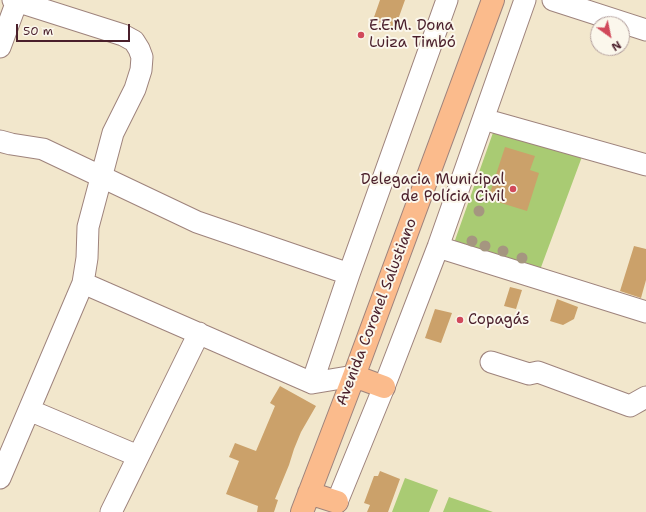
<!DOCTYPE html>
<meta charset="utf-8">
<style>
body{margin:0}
#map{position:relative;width:646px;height:512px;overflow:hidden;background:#f2e7cc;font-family:"Shantell Sans",sans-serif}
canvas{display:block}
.north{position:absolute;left:590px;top:16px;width:40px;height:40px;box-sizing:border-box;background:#fbf7ec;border:1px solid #b4a19f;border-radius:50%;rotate:147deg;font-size:11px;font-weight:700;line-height:16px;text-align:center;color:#4a1f2b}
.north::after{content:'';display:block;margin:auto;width:14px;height:18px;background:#d1495b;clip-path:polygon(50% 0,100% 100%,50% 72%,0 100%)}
.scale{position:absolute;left:16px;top:24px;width:114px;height:18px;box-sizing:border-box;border:2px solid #4a1f2b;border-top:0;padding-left:5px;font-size:12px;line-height:14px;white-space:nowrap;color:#4a1f2b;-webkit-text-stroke:3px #fbf7ec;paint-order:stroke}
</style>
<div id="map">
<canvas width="646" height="512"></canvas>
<div class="north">N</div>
<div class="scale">50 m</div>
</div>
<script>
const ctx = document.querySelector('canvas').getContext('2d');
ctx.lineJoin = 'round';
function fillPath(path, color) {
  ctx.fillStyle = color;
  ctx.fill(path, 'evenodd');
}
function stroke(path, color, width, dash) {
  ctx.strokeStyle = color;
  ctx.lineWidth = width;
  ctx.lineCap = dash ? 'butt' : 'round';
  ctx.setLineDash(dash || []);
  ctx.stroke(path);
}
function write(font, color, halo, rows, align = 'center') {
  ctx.font = font + ' "Shantell Sans",sans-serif';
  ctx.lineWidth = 4;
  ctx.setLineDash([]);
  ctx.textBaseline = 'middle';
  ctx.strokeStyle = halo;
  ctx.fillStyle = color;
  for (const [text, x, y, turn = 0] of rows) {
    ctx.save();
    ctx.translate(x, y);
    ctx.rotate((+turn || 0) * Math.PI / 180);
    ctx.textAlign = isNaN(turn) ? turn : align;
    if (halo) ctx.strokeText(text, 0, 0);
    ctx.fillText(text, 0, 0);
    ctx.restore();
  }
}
const green = new Path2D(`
 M495 127 583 154 540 270 454 243Z
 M405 478 438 490 429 512H392Z
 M449 497 493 512H443Z`);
const building = new Path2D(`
 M380 0H405L395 28 373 20Z
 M505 147 535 156 530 170 539 173 527 211 488 199Z
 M634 246 646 249V280L641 298 620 291Z
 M510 287 522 290 516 309 504 306Z
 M557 299 578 307 574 319 563 325 550 321Z
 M435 309 452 313 441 343 425 338Z
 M280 386 316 406 301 432 294 449 289 465 275 499 278 500 274 512H257L258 506 226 494 239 461 229 457 235 443 256 451 275 406 270 403Z
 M380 471 400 479 388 512H367L370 505 364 503 374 476H378Z`);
const minor = new Path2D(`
 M553 0 646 30
 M0 47 17 1
 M483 119 646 165
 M0 141 11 144 43 149 197 222 349 274
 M438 247 646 312
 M83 283 312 383 354 376
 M491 362 529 374 538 372 630 406 646 397
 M312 383 349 274 447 0
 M29 410 138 456
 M0 478 83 283 87 258 88 227 113 133 135 89 141 70 142 57 139 49 134 41 123 35 13 0
 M337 502 384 387 438 247 525 0
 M111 512 199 333`);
const major = new Path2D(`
 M354 376 384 387
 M309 493 337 502
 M302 512 354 376 493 0`);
const trees = [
 [479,211],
 [472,241],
 [485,246],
 [503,251],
 [522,258]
];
const markers = [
 [361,35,4,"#d1495b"],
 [513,189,4,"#d1495b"],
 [460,320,4,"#d1495b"]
];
const poiNames = [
 ["E.E.M. Dona",369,26],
 ["Luiza Timbó",369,43],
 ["Delegacia Municipal",505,180,"right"],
 ["de Polícia Civil",505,197,"right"],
 ["Copagás",468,320]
];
const streetNames = [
 ["Avenida Coronel Salustiano",377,312,-69]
];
fillPath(green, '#a9cb73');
fillPath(building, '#cba16a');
stroke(minor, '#9e837c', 23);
stroke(major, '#9e837c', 24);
stroke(minor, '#fff', 21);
stroke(major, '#fbbb8c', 22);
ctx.fillStyle = '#a59680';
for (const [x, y] of trees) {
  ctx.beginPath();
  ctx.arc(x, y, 5.5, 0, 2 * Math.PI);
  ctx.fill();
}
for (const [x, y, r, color] of markers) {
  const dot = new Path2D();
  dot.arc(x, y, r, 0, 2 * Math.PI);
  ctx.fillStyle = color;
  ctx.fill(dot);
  stroke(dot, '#fbf7ec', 1.5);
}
write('15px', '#4a1f2b', '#fbf7ec', poiNames, 'left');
write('15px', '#4a1f2b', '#fbf7ec', streetNames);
</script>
